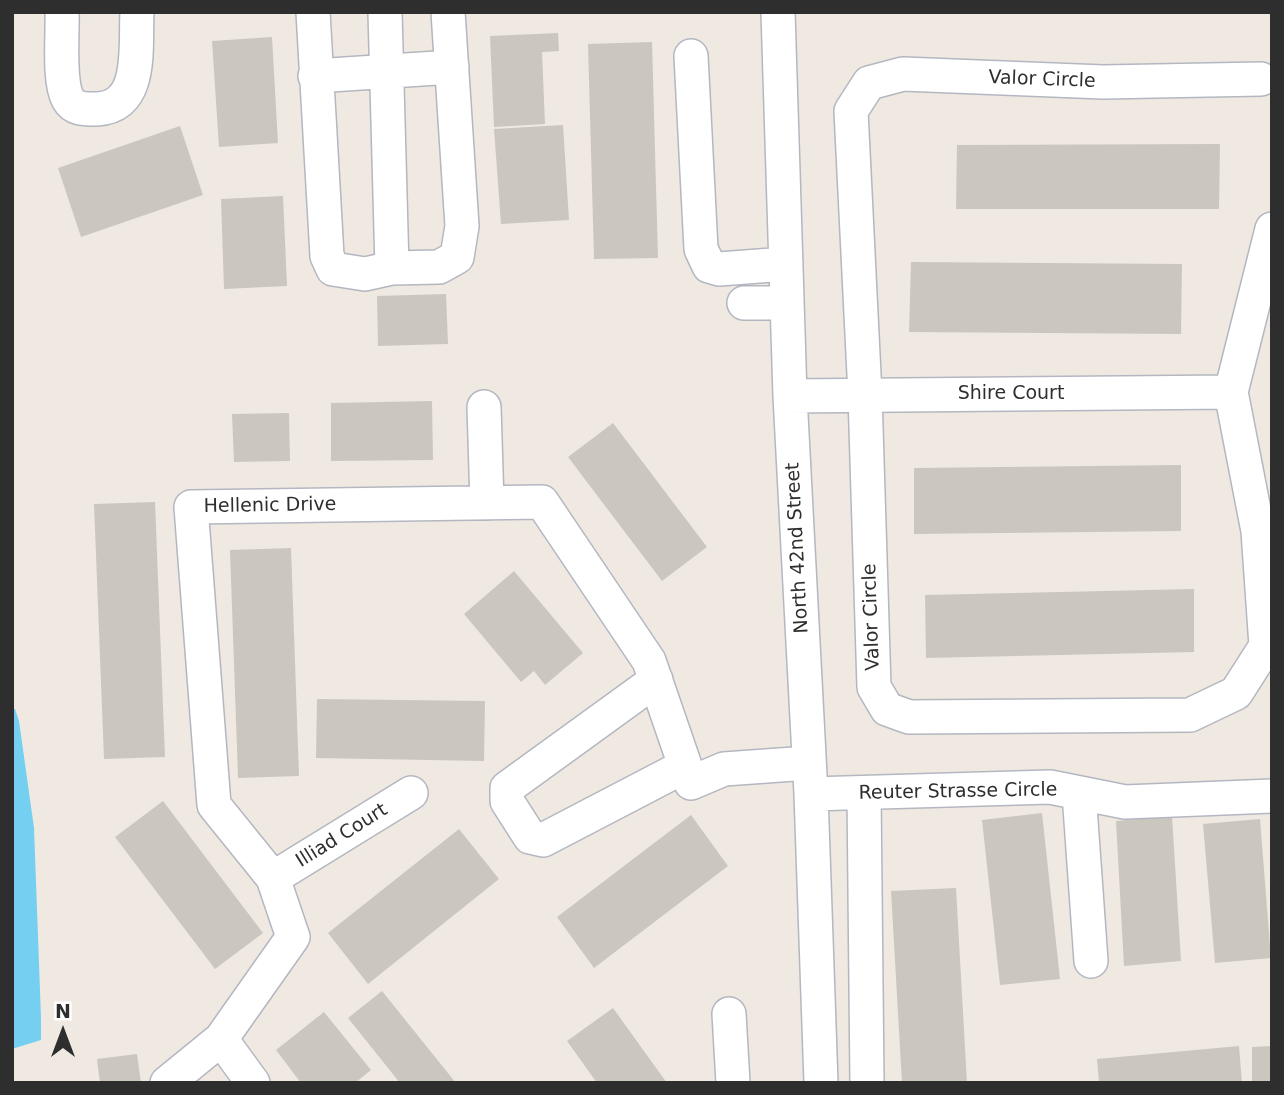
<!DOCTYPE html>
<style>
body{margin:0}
#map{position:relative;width:1284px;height:1095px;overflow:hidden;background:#efe9e1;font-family:"DejaVu Sans",sans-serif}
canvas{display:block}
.frame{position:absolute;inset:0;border:14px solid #2e2e2e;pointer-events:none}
.north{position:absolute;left:28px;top:997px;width:70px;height:70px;-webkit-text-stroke:5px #fff;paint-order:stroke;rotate:0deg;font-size:19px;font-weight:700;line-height:28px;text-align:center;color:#2e2e2e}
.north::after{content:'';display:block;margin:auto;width:24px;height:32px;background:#2e2e2e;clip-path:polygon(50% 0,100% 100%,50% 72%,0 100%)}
</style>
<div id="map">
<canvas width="1284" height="1095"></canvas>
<div class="frame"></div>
<div class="north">N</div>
</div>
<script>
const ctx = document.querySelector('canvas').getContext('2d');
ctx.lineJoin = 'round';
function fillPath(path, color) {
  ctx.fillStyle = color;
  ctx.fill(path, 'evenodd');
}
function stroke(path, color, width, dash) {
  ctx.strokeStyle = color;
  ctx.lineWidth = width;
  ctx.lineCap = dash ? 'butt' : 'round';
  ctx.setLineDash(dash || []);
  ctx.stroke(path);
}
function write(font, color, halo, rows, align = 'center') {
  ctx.font = font + ' "DejaVu Sans",sans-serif';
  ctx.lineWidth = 7;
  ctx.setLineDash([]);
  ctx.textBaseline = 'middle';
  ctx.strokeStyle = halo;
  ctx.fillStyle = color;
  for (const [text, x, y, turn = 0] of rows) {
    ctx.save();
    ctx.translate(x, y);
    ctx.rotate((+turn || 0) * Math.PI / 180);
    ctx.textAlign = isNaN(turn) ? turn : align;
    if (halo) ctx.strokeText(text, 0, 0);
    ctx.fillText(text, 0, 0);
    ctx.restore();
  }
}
const water = new Path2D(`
 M12 709H15L19 721 34 828 41 1018V1040L12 1049Z`);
const building = new Path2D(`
 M558 33 559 51 542 52 545 124 494 127 490 36Z
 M272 37 278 143 219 147 212 41Z
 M652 42 658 258 594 259 588 44Z
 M563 125 569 220 501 224 494 129Z
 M180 126 203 195 81 237 58 168Z
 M1220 144 1219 209H956L957 145Z
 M283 196 287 286 224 289 221 199Z
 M911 262 1182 264 1181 334 909 332Z
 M446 294 448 344 378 346 377 296Z
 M432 401 433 460 331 461V403Z
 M289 413 290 461 234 462 232 414Z
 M613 423 707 547 662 581 568 457Z
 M1181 465V531L914 534V468Z
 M155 502 165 757 104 759 94 504Z
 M291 548 299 776 238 778 230 550Z
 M514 571 583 653 545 685 534 671 521 682 464 614Z
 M1194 589V652L926 658 925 595Z
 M317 699 485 701 484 761 316 758Z
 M163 801 263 933 215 969 115 837Z
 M1042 813 1060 979 1000 985 982 820Z
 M691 815 728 866 594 968 557 917Z
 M1172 816 1181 961 1124 966 1116 821Z
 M1260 819 1271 958 1215 963 1203 824Z
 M459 829 499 879 368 984 328 933Z
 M956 888 967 1083H902L891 891Z
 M382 991 456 1083H400L348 1018Z
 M613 1008 667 1083H597L567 1041Z
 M324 1012 371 1070 355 1083H301L276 1050Z
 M1239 1046 1242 1083H1099L1097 1059Z
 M1272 1046V1083H1252V1047Z
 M137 1054 141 1083H100L97 1059Z`);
const minor = new Path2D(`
 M62 12C63 33 58 81 68 99 74 110 86 109 97 109 144 107 135 47 137 12
 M313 12 327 256 333 269 365 274 392 268 385 12
 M778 12 790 396 811 794 821 1083
 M691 56 701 249 709 266 719 269 786 264
 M315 76 452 67
 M1261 79 1103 82 903 74 869 83 851 111 865 395 874 687 887 709 909 717 1190 715 1236 693 1266 646 1258 531 1231 392 1272 229
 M392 268 439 267 457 257 462 226 448 12
 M744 303H787
 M790 396 1231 392
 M484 407 487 503
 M656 680 507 788V801L530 837 543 840 685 766
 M864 793 867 1083
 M1079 793 1091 961
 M811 794 1050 787 1125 802 1272 796
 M273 878 411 793
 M729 1014 733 1083
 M167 1083 221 1039
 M253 1083 221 1039 293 937 273 878 214 805 191 507 542 502 649 661 691 783 724 769 808 763`);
const streetNames = [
 ["Valor Circle",1042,80,2],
 ["Shire Court",1011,394],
 ["Hellenic Drive",270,506,-1],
 ["North 42nd Street",798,548,-93],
 ["Valor Circle",872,617,-92],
 ["Reuter Strasse Circle",958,792,-1],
 ["Illiad Court",342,836,-32]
];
fillPath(water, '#75cff0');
fillPath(building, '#cbc7bf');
stroke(minor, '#b4b7c1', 36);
stroke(minor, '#fff', 33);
write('19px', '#2e2e2e', '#fff', streetNames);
</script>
